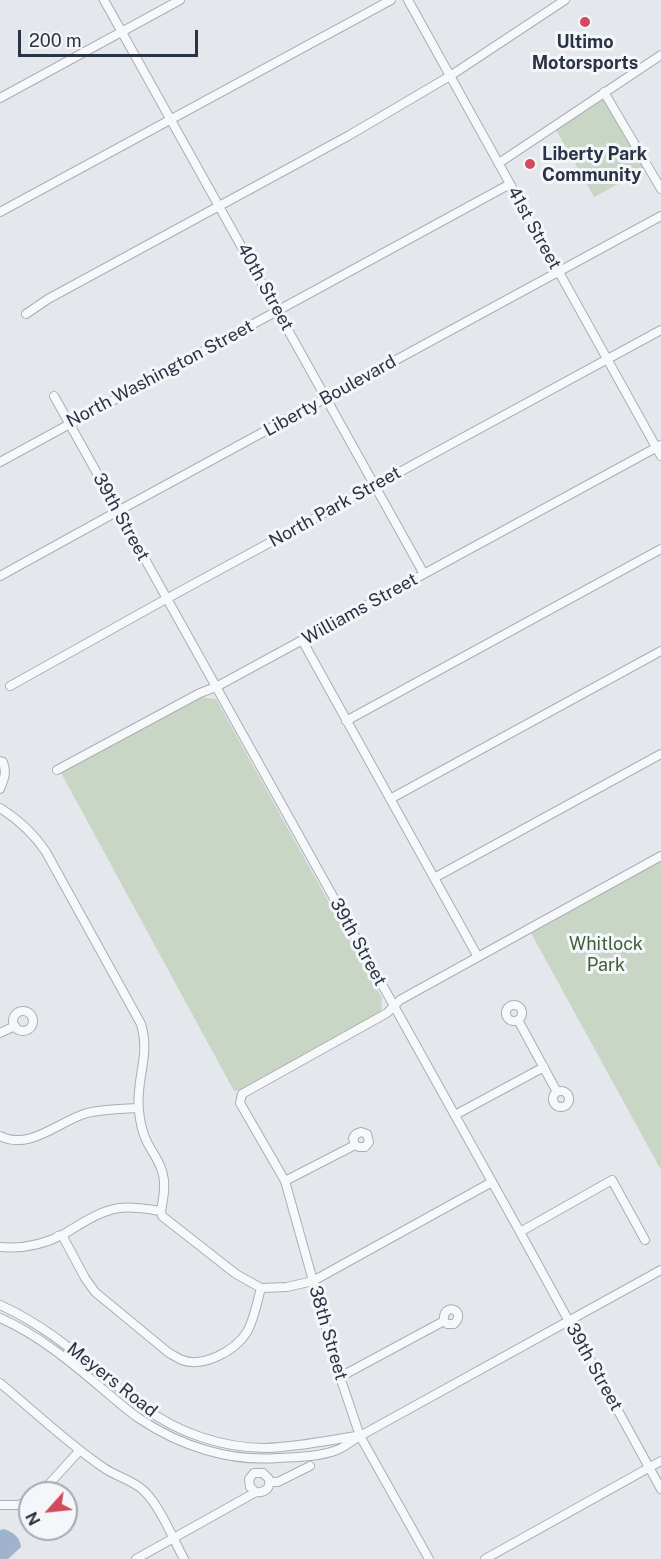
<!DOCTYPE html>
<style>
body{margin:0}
#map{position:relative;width:661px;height:1559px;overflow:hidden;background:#e4e7ec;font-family:"Public Sans",sans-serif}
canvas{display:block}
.north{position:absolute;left:18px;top:1481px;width:60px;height:60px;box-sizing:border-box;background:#f4f6f9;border:2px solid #a4a8b1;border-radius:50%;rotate:243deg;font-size:16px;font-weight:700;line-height:24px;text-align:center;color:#2b3445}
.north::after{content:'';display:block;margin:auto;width:21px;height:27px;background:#d1495b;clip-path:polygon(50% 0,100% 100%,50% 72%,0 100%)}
.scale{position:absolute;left:18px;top:30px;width:180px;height:27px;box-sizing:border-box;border:3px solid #2b3445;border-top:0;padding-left:8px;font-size:18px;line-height:21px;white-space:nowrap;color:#2b3445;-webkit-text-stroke:4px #f4f6f9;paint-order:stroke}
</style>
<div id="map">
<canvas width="661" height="1559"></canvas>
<div class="north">N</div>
<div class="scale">200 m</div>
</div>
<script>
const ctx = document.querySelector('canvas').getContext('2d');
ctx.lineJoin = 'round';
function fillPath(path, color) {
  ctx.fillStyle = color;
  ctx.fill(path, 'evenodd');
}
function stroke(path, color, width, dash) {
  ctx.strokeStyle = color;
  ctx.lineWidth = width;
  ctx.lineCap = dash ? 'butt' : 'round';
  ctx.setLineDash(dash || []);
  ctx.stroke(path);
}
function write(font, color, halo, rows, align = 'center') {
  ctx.font = font + ' "Public Sans",sans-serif';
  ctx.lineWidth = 6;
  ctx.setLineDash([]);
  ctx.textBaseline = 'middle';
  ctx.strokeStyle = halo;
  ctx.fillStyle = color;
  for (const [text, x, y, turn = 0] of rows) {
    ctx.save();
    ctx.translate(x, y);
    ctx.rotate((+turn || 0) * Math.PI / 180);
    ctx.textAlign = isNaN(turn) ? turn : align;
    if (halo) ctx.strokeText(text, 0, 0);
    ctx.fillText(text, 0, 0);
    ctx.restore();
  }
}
const green = new Path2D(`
 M602 98 604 99 646 169 594 197 555 128Z
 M198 697 216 699 382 998 381 1012 241 1090 234 1091 60 771Z
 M661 861V1170L531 933Z`);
const water = new Path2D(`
 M4 1529C13 1532 20 1537 21 1547L8 1559H0V1530Z`);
const minor = new Path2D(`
 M104 0 424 574
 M408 0 661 456
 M604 92 661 189
 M0 98 180 0
 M499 163 661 55
 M0 212 391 0
 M26 314 48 299 348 136 450 76 565 0
 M54 396 520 1232 661 1489
 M0 462 510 184
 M0 576 118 511 661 216
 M302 640 478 957
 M10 686 166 599 661 330
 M346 721 661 549
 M0 761 3 762C7 774 4 778 0 789
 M57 770 200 693 216 687 661 445
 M390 799 661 651
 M0 808C19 820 34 834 46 852L141 1024C151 1056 135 1080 139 1111 140 1121 142 1132 147 1142 152 1152 161 1163 163 1175 166 1186 163 1200 161 1211
 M434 878 661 754
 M506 1013a8 8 0 1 1 16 0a8 8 0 1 1-16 0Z
 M13 1021a10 10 0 1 1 20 0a10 10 0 1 1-20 0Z
 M518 1020 557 1092
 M0 1033 15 1026
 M553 1099a8 8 0 1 1 16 0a8 8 0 1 1-16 0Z
 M455 1115 544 1067
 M0 1136C30 1151 59 1121 87 1113 104 1109 121 1109 138 1108
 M285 1181 355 1145 359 1147H365L369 1142 367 1134 361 1132 356 1134 353 1138 355 1145
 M520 1232 612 1180 645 1240
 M58 1236 62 1235 85 1278 95 1292 169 1353C173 1355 177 1358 182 1360 203 1368 235 1351 247 1332 254 1320 257 1302 261 1288
 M0 1247C22 1249 45 1244 64 1234 81 1224 99 1211 119 1208 133 1206 147 1209 161 1211L162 1216 236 1274 261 1288 287 1287 313 1281 492 1182
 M0 1305C58 1331 95 1372 145 1408 178 1433 224 1448 265 1448 296 1447 326 1441 356 1436
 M0 1318C39 1335 72 1363 105 1391 116 1400 128 1411 140 1419 180 1446 230 1462 278 1458 297 1457 319 1457 337 1450 345 1447 353 1440 360 1436L661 1270
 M340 1377 444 1321 447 1324H454C468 1310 442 1301 444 1321
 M0 1383C34 1411 67 1443 104 1468 117 1477 133 1480 144 1491 160 1506 173 1539 184 1559
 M270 1482H278L310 1466
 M41 1493 80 1450
 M0 1505H18L30 1501
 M136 1559 256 1492C265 1493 271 1488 269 1479L263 1473H254L249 1479 250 1487 256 1492
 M429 1559 360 1436 340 1377 285 1181 240 1103 242 1094 387 1013 400 1000 661 856
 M485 1559 661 1461`);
const markers = [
 [585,22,6,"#d1495b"],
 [530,164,6,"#d1495b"]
];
const poiNames = [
 ["Ultimo",585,42],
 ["Motorsports",585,63],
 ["Liberty Park",542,154,"left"],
 ["Community",542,175,"left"]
];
const streetNames = [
 ["41st Street",534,228,61],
 ["40th Street",265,287,61],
 ["North Washington Street",160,374,-28],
 ["Liberty Boulevard",330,396,-29],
 ["North Park Street",335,507,-29],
 ["39th Street",121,517,61],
 ["Williams Street",360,609,-29],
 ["39th Street",358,942,61],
 ["38th Street",328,1333,74],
 ["39th Street",594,1367,61],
 ["Meyers Road",112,1380,38]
];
const parkNames = [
 ["Whitlock",606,944],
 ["Park",606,965]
];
fillPath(green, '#c9d6c5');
fillPath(water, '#9fb4cc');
stroke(minor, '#a9aeb7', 10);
stroke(minor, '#f7f8fa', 8);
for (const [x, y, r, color] of markers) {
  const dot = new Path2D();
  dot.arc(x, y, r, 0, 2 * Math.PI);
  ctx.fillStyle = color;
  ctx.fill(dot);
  stroke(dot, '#f4f6f9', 2);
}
write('bold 18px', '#2b3445', '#f4f6f9', poiNames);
write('18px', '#2b3445', '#f4f6f9', streetNames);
write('18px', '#3f6138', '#f4f6f9', parkNames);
</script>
